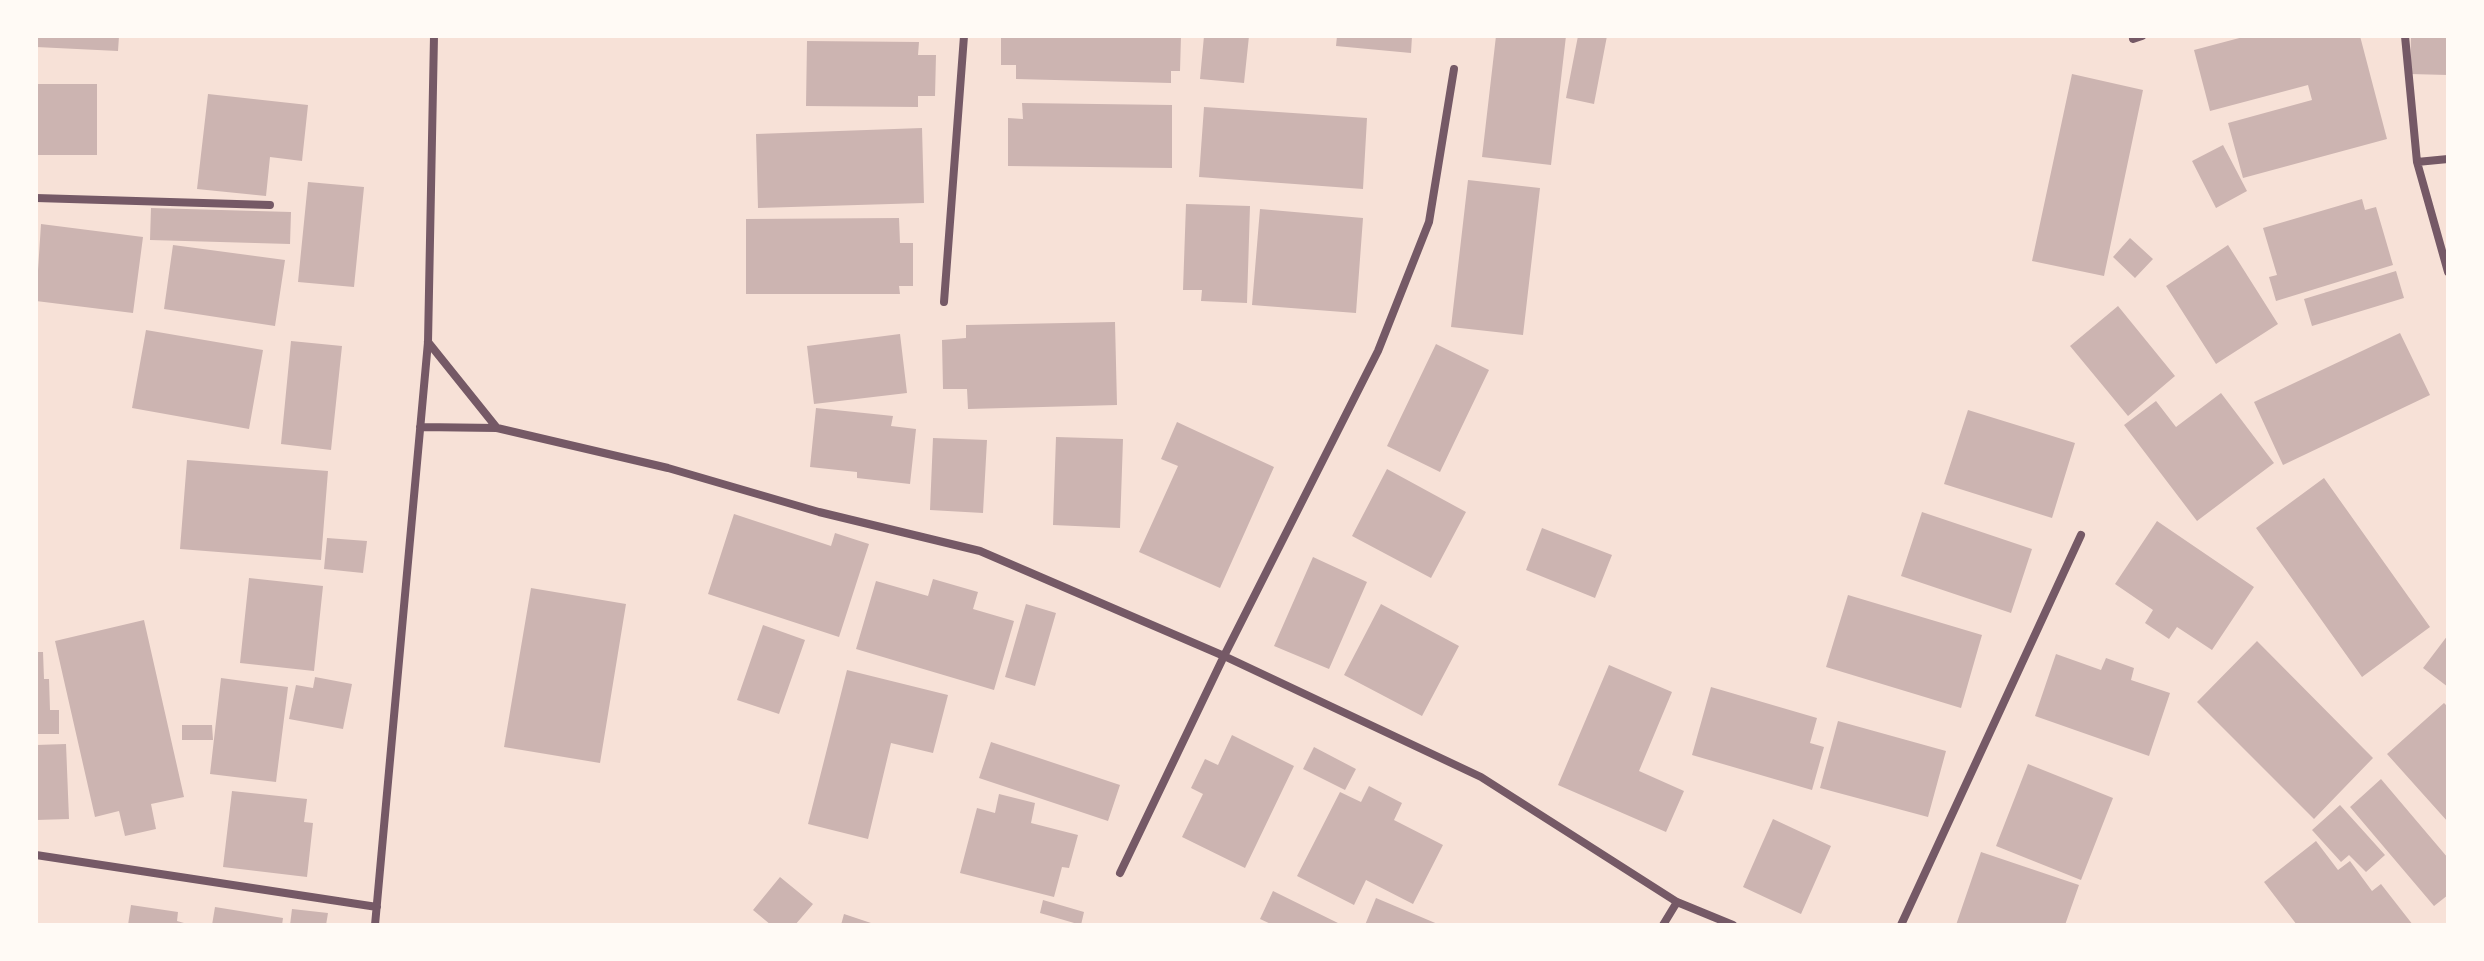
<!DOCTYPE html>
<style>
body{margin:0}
#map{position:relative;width:2484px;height:961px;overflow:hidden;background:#f7e1d7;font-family:Roboto,sans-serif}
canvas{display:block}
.frame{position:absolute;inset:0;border:38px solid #fffaf5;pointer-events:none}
</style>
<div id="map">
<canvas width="2484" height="961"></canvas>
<div class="frame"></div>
</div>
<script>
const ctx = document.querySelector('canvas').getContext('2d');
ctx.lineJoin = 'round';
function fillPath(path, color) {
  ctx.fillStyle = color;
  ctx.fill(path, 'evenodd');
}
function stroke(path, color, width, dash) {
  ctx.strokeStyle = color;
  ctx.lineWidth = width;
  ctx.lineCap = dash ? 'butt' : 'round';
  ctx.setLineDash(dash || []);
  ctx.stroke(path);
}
const building = new Path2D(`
 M36 36H119L118 51 36 47Z
 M1001 36H1181L1180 71H1171V83L1016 79V65H1001Z
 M1204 36H1249L1244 83 1200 79Z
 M1337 36H1412L1411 53 1336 46Z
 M1496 36H1566L1551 165 1482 157Z
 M1578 36H1607L1594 104 1566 98Z
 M2247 36H2360L2387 139 2243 178 2228 123 2312 100 2308 85 2210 111 2194 50Z
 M2411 36H2448V75L2410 74Z
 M807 41 919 42 918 55H936L935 96H918V107L806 106Z
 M2072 74 2143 90 2104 276 2032 261Z
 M36 84H97V155H36Z
 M208 94 308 105 302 161 270 157 266 196 197 189Z
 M1022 103 1172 105V168L1008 166V118L1023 119Z
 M1204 107 1367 118 1363 189 1199 177Z
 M922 128 924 203 758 208 756 134Z
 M2223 145 2247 191 2216 208 2192 161Z
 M1468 180 1540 188 1523 335 1451 327Z
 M308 182 364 187 354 287 298 282Z
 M2362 199 2365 210 2376 207 2393 265 2276 301 2269 277 2277 275 2263 228Z
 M1186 204 1250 206 1247 303 1201 301 1202 290H1183Z
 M151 208 291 212 290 244 150 240Z
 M1260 209 1363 218 1356 313 1252 305Z
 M899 218 900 243H913V286H899L900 294H746V219Z
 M41 224 143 237 133 313 36 301Z
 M2130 238 2153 259 2135 278 2113 257Z
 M173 245 285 260 275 326 164 309Z
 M2228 245 2278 324 2216 364 2166 286Z
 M2396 271 2404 298 2312 326 2304 299Z
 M2118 306 2175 376 2128 416 2070 346Z
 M1115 322 1117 405 968 409 967 389H943L942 340 966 338V325Z
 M146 330 263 350 249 429 132 408Z
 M2400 333 2430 395 2283 465 2254 402Z
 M900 334 907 393 814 404 807 346Z
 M291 341 342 346 331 450 281 444Z
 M1436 344 1489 370 1440 472 1387 446Z
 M2221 393 2274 463 2197 521 2124 425 2156 401 2176 427Z
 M816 408 893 416 891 426 916 429 910 484 857 478V472L810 467Z
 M1968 410 2075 443 2052 518 1944 484Z
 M1177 422 1274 467 1220 588 1139 552 1178 466 1161 459Z
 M1056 437 1123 439 1120 528 1053 525Z
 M933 438 987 440 983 513 930 510Z
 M187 460 328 471 321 560 180 549Z
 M1387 469 1466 512 1431 578 1352 536Z
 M2324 478 2430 627 2362 677 2256 528Z
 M1922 512 2032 549 2011 613 1901 576Z
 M734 514 831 546 835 533 869 544 839 637 708 594Z
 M2157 521 2254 587 2212 650 2177 627 2169 639 2145 623 2153 610 2115 584Z
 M1542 528 1612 555 1595 598 1526 570Z
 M327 538 367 541 363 573 324 569Z
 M1313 557 1367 582 1329 669 1274 646Z
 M249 578 323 586 314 671 240 663Z
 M933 579 978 592 973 609 1014 621 994 690 856 649 876 581 928 596Z
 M531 588 626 604 600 763 504 747Z
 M1848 595 1982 635 1961 708 1826 667Z
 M1026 604 1056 613 1035 686 1005 677Z
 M1381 604 1459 646 1422 716 1344 675Z
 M144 620 184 797 151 804 156 829 125 836 119 811 95 817 55 641Z
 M763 625 805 640 779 714 737 700Z
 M2448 635V687L2423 668Z
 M2257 641 2373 758 2314 819 2197 702Z
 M36 652H43L44 679H49L50 710H59V734H36Z
 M2056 654 2101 670 2106 658 2134 668 2131 680 2170 693 2149 756 2035 716Z
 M1609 665 1672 692 1639 771 1684 791 1666 832 1558 785Z
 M847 670 948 695 933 753 891 743 868 839 808 824Z
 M315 677 352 684 343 729 289 719 296 685 313 688Z
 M221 678 288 687 276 782 210 774Z
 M1711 687 1817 718 1810 743 1824 747 1812 790 1692 755Z
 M2444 703 2448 707V822L2387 754Z
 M1838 721 1946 751 1928 817 1820 788Z
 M182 725H212L213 740H182Z
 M1232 735 1294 766 1245 868 1182 837 1203 794 1191 788 1205 759 1218 765Z
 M991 742 1120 785 1108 821 979 778Z
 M66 744 69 819 36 820V745Z
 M1314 747 1356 769 1345 790 1303 769Z
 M2028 764 2113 798 2081 880 1996 846Z
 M2381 779 2448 858V895L2434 906 2350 807Z
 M1369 786 1402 803 1394 820 1443 845 1413 904 1366 880 1354 905 1297 876 1340 792 1361 802Z
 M232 791 307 799 304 822 313 823 307 877 223 867Z
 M999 794 1035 803 1031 823 1078 835 1069 868 1062 867 1054 897 960 873 977 808 995 813Z
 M2340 805 2385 855 2366 872 2349 855 2341 862 2312 830Z
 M1773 819 1831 846 1801 914 1743 887Z
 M2316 841 2338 870 2350 861 2372 891 2381 884 2413 925H2297L2264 882Z
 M1981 852 2079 885 2065 925H1956Z
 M780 877 813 904 795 925H771L753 910Z
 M1273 891 1342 925H1273L1260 919Z
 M1376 898 1440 925H1365Z
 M1043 900 1084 912 1081 925 1040 913Z
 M131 905 178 912 177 921 191 925H128Z
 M215 907 283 918 282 925H212Z
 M292 909 328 913 326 925H290Z
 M844 914 874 924V925H841Z`);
const minor = new Path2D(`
 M2405 36 2417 162 2448 272
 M2133 39 2142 36
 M2417 162 2448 159
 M36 198 270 205
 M944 302 964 36
 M428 342 497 428
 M420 427 497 428 668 468 819 512 980 551 1224 656 1481 777 1677 902 1733 925
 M36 855 377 907
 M1120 873 1224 656 1378 351 1429 222 1454 69
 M375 925 428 342 434 36
 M1663 925 1677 902
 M1901 925 2081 535`);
fillPath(building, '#ccb4b1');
stroke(minor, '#755966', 8);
</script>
